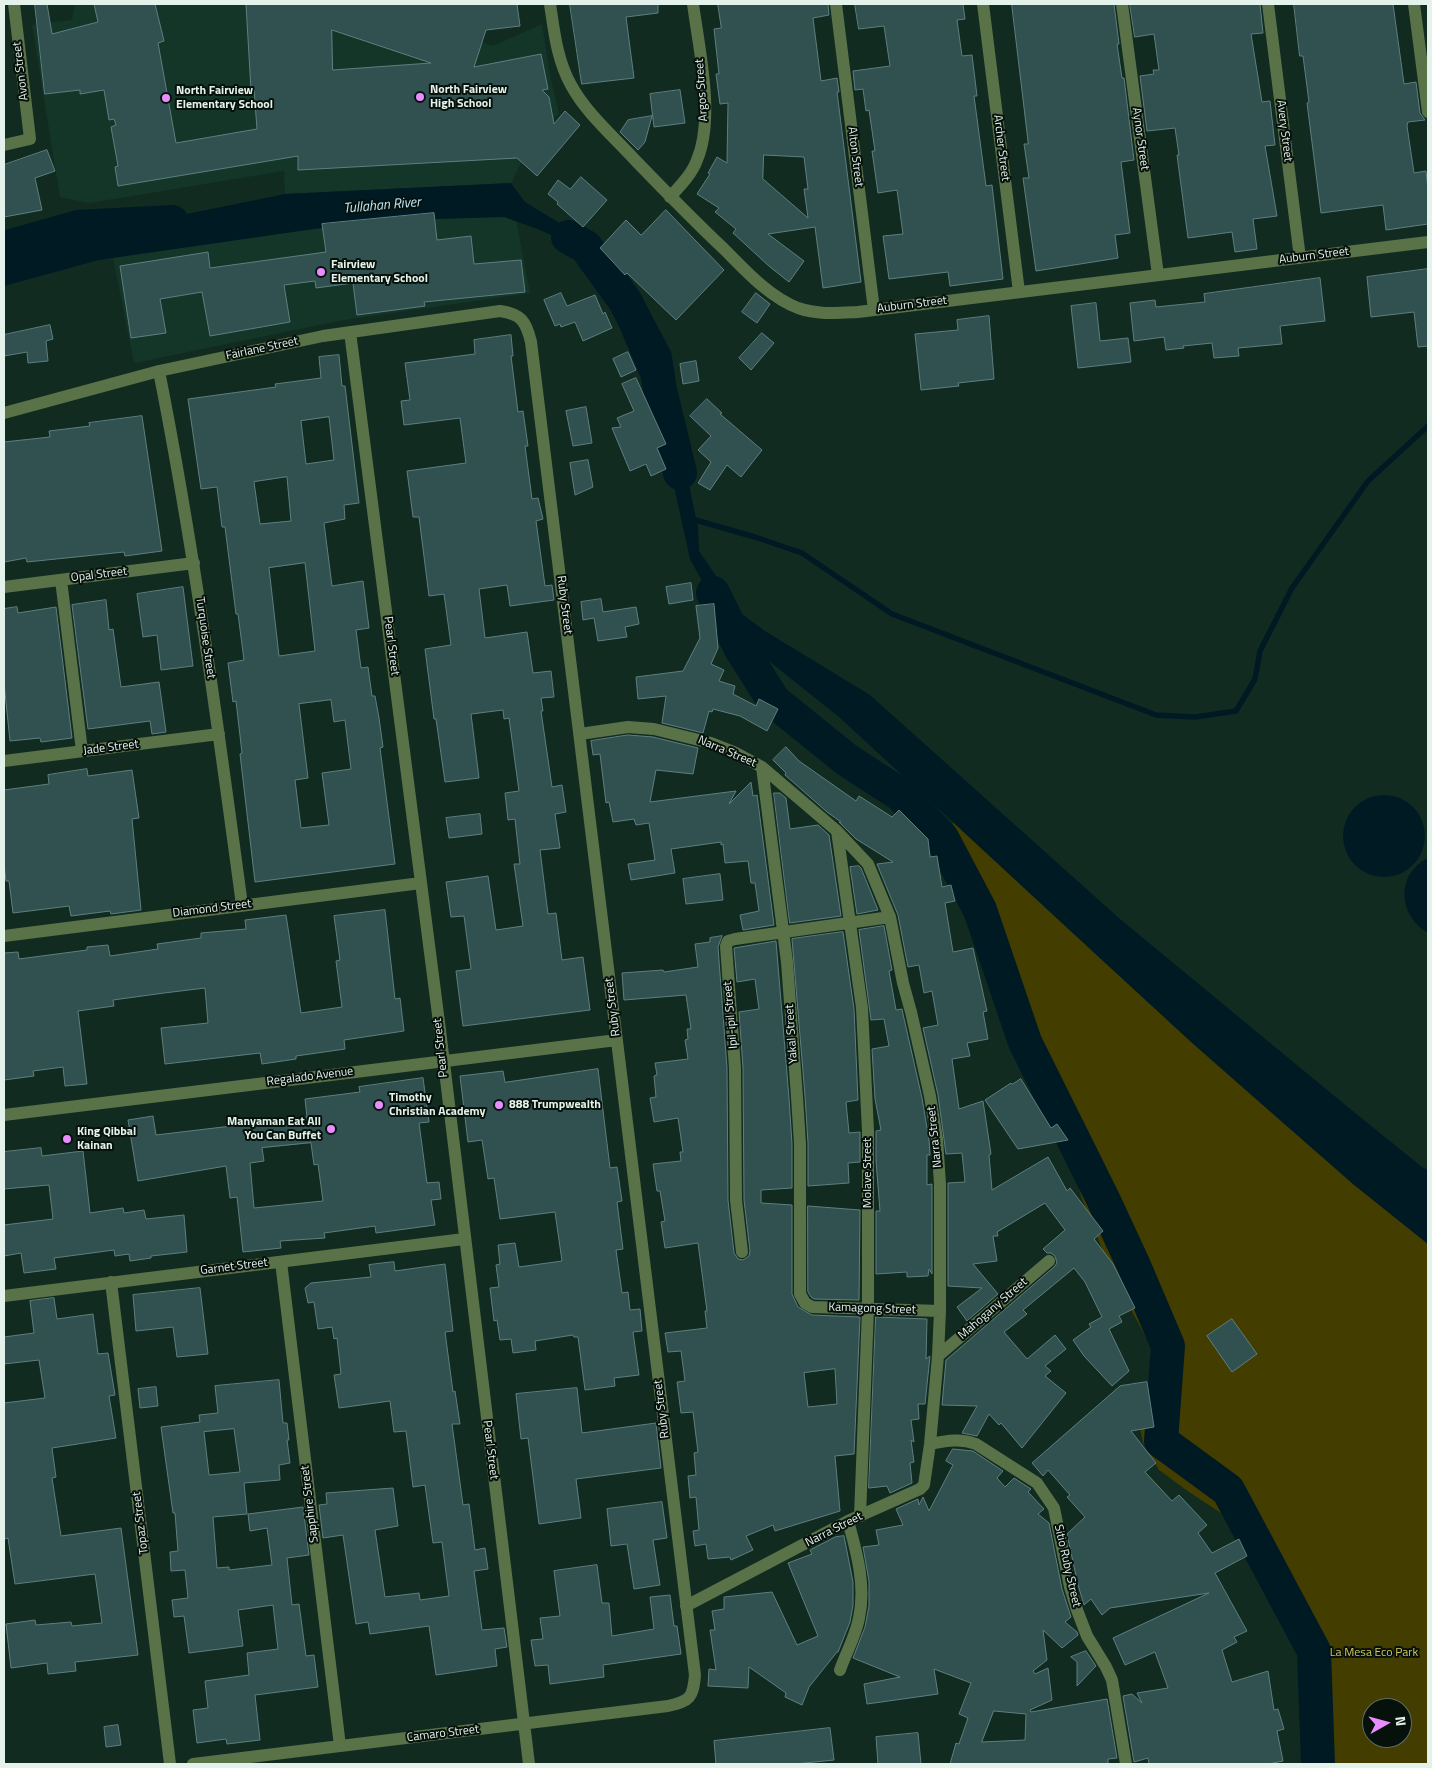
<!DOCTYPE html>
<style>
body{margin:0}
#map{position:relative;width:1432px;height:1768px;overflow:hidden;background:#122b21;font-family:"Titillium Web",sans-serif}
canvas{display:block}
.frame{position:absolute;inset:0;border:5px solid #e3f2ea;pointer-events:none}
.north{position:absolute;left:1362px;top:1698px;width:50px;height:50px;box-sizing:border-box;background:#07110c;border:1px solid #5f6b65;border-radius:50%;rotate:83deg;font-size:14px;font-weight:700;line-height:20px;text-align:center;color:#e3f2ea}
.north::after{content:'';display:block;margin:auto;width:18px;height:22px;background:#e98dfe;clip-path:polygon(50% 0,100% 100%,50% 72%,0 100%)}
</style>
<div id="map">
<canvas width="1432" height="1768"></canvas>
<div class="frame"></div>
<div class="north">N</div>
</div>
<script>
const ctx = document.querySelector('canvas').getContext('2d');
ctx.lineJoin = 'round';
function fillPath(path, color) {
  ctx.fillStyle = color;
  ctx.fill(path, 'evenodd');
}
function stroke(path, color, width, dash) {
  ctx.strokeStyle = color;
  ctx.lineWidth = width;
  ctx.lineCap = dash ? 'butt' : 'round';
  ctx.setLineDash(dash || []);
  ctx.stroke(path);
}
function write(font, color, halo, rows, align = 'center') {
  ctx.font = font + ' "Titillium Web",sans-serif';
  ctx.lineWidth = 4;
  ctx.setLineDash([]);
  ctx.textBaseline = 'middle';
  ctx.strokeStyle = halo;
  ctx.fillStyle = color;
  for (const [text, x, y, turn = 0] of rows) {
    ctx.save();
    ctx.translate(x, y);
    ctx.rotate((+turn || 0) * Math.PI / 180);
    ctx.textAlign = isNaN(turn) ? turn : align;
    if (halo) ctx.strokeText(text, 0, 0);
    ctx.fillText(text, 0, 0);
    ctx.restore();
  }
}
const built = new Path2D(`
 M75 4H364L493 46 542 24 551 80 559 113 523 159 511 183 285 194 284 171 89 203 60 197 32 25 72 20Z
 M514 209 530 293 344 320 134 363 112 252 300 224Z`);
const green = new Path2D(`
 M953 822C1108 966 1263 1111 1428 1244V1764H1318L1314 1651 1263 1588 1230 1519 1189 1492 1159 1470 1143 1443 1135 1400 1165 1373 1112 1274 1081 1196 1069 1147 946 871ZM1372 1708H1402V1738H1372Z`);
const water = new Path2D(`
 M511 183 525 202 589 241 664 414 686 470 698 528 699 551 742 614 765 631 870 695 1120 919 1349 1108 1422 1167 1428 1170V1244L1354 1185 1191 1042 839 717 755 650 729 631 690 559 671 473 672 451 612 310 580 248 540 230 504 217 371 221 293 232 99 260 4 286V251L21 247 43 245 79 231 157 220 285 194Z
 M1343 836a41 41 0 1 1 82 0a41 41 0 1 1-82 0Z
 M1428 858V933C1398 916 1395 874 1428 858Z`);
const stream = new Path2D(`
 M692 519 755 537 802 553 892 614 1156 715 1195 717 1236 711 1255 679 1260 651 1292 588 1368 481 1428 426`);
const river = new Path2D(`
 M568 237 586 247 625 301 655 358 660 390 680 473
 M4 248 78 227 172 222
 M713 593 741 649 774 701 847 760 901 795 942 838 980 910 1025 1042 1103 1199 1134 1266 1168 1346 1161 1441 1228 1490 1314 1651 1318 1764`);
const building = new Path2D(`
 M35 4H47L52 34 98 22 94 4H155L164 41 158 43 176 143 257 129 254 89 251 90 246 4H517L520 26 486 30 474 67 541 54 548 89 542 90 549 97 554 124 565 111 580 125 537 176 517 158 298 170V156L118 186 115 167 118 166 111 127 116 125 114 119 109 120 104 90 80 94V90L45 94ZM332 30 431 63 333 70Z
 M570 4H658V13L626 17 634 78 582 84Z
 M718 4H828L829 15 813 18 821 81 837 78 839 92H837L861 282 823 288 815 227 768 234 804 261 789 282 770 267 733 233 736 229 715 212 719 208 697 194 710 174 708 173 717 157 727 163 728 103 720 104 716 74H719L714 29 721 28ZM764 155 804 157 808 189H804L808 218 763 179Z
 M855 4H963L965 19 957 20 962 56 972 55 977 96H974L986 186 992 185 1003 279 950 286 948 272 889 279 883 236 903 234 897 190 878 193 872 151H875L869 110 866 111 863 89 855 90 853 71 890 66 884 26 859 29Z
 M1012 4H1114L1119 44H1117L1122 78H1124L1134 160 1121 162 1130 233 1115 235 1118 258 1036 271 1023 178H1029L1024 144H1028Z
 M1130 4H1260L1263 33 1251 34 1262 102 1270 101 1275 145 1265 146 1277 216 1253 219 1257 249 1235 252 1232 232 1188 238 1177 155H1179L1175 128 1147 131 1140 76 1154 74 1153 70H1159L1154 34 1135 37Z
 M1294 4H1393L1404 84 1416 82 1420 113 1425 120 1408 122 1407 126 1414 173 1426 171 1428 189V224L1386 230 1383 205 1321 213 1307 103 1309 102 1303 56H1300Z
 M680 90 685 123 654 127 650 94Z
 M652 116 645 142 638 150 620 132 628 120Z
 M47 150 55 171 35 178 42 210 4 217V165Z
 M581 177 607 200 583 227 557 204 558 202 548 194 558 180 570 189Z
 M666 210 724 270 676 320 627 273 625 275 600 248 626 220 641 235Z
 M434 213 437 240 471 236 474 264 521 260 525 292 424 302 425 306 357 315 353 283 316 288 315 281 284 285 290 322 210 336 202 292 160 299 166 333 131 338 120 266 208 252 210 268 326 252 322 224Z
 M1428 269V346L1418 347 1414 312 1371 317 1367 277Z
 M1320 278 1325 321 1280 326 1282 344 1238 348 1239 356 1214 358 1212 343 1183 346 1184 348 1166 350 1164 337 1134 341 1130 303 1155 300 1156 307 1205 302 1204 294Z
 M561 293 567 306 595 295 603 314 605 312 612 328 583 341 575 322 561 327 560 324 555 326 544 300Z
 M756 293 770 304 757 323 742 312Z
 M1096 303 1100 341 1128 338 1131 362 1078 368 1071 306Z
 M989 316 994 379 958 383 959 386 921 390 915 334 958 330 957 320Z
 M50 325 53 339 46 341 48 361 28 363 27 352 4 356V335Z
 M762 333 774 343 751 370 739 358Z
 M511 335 513 356H511L518 412 523 411 528 446H525L532 499 538 498 543 519 536 521 545 586 552 585 554 600 510 606 507 585 479 589 485 638 527 632 533 673 551 671 554 697 541 698 543 711H541L552 787 562 785 566 812 555 814 560 848 540 850 548 914 556 913 562 960 583 957 590 1010 463 1026 456 971 471 969 464 916 451 917 446 882 488 876 496 930 523 926 514 864H520L515 819 508 820 505 793 519 791 509 718 504 719 503 710 471 714 479 778 445 782 436 719H434L425 649 451 645 444 594 429 596 419 517H413L407 471 466 463 460 418 404 425 401 401 410 400 405 363 475 354 474 340Z
 M628 352 636 370 621 377 613 359Z
 M339 355 342 386H345L359 503 344 505 345 519 324 523 332 586 363 581 369 628 356 630 361 668 368 667 372 696H375L379 718 383 747 380 748 395 864 255 882 240 754 242 753 236 701 233 702 228 663 244 660 238 614H236L225 527H222L217 487 201 489 188 399 276 387 275 384 321 378 319 357ZM329 417 334 460 306 464 301 421ZM287 477 291 521 260 524 254 482ZM305 563 315 651 279 656 269 568ZM331 700 334 722 345 720 351 769 322 773 329 825 301 828 295 780 308 778 299 704Z
 M696 361 699 381 683 384 680 364Z
 M636 378 666 444 657 448 666 469 651 476 646 464 630 471 612 428 621 427 617 418 634 411 622 384Z
 M707 399 722 413 720 414 762 450 741 477 727 465 710 490 698 483 711 462 698 450 711 436 690 416Z
 M586 407 592 443 573 446 566 411Z
 M142 416 162 551 125 556 124 552 27 562 26 558 4 562V442L50 437 49 431 90 426 89 423Z
 M588 460 593 487 575 495 570 463Z
 M691 583 693 600 669 604 666 587Z
 M183 587 193 666 161 670 157 635 143 637 137 594Z
 M601 599 603 612 636 607 639 624 625 627 627 637 598 641 594 618 583 620 581 602Z
 M106 600 109 630 113 629 121 687 159 682 166 732 152 734 150 721 88 729 72 605Z
 M714 604 718 648 711 664 724 670 719 681 735 686 733 694 756 706 759 699 778 709 767 731 740 716 713 709 712 712 709 711 703 733 662 723 666 696 638 699 636 677 683 671 700 638 696 606Z
 M17 607 18 613 56 607 72 738 41 742 40 738 10 741 4 683V609Z
 M628 735 653 737 698 748 693 774 656 770 650 802 736 791 729 804 751 782 753 796 757 795 774 925 743 930 740 915 759 911 755 883H751L748 861 725 863 723 844 721 845V842L671 849 675 873 631 880 628 864 655 860 649 823 636 825 634 819 613 822 609 802 606 803 600 754 593 755 591 741Z
 M786 747 799 761 856 801 859 796 892 817 899 810 928 839 930 857 937 856 942 887 951 885 955 901 945 903 953 952 973 948 987 1011 983 1012 988 1039 967 1043 970 1056 952 1059 959 1109 983 1101 991 1154 989 1155 992 1190 1048 1157 1067 1191 1070 1188 1103 1231 1094 1239 1113 1264 1135 1308 1119 1316 1122 1322 1109 1329 1129 1371 1112 1386 1084 1356 1073 1340 1091 1327 1089 1324 1102 1317 1085 1282 1074 1268 1023 1310 1027 1314 1004 1332 1027 1359 1055 1335 1066 1349 1045 1366 1051 1371 1045 1376 1066 1393 1022 1448 1001 1423 999 1425 989 1414 977 1436 962 1433 977 1406 942 1405 946 1360 1054 1267 1057 1263 1055 1256 1051 1253H1047L1043 1249 1065 1230 1045 1203 997 1232 998 1236H993L997 1261 973 1264 998 1294 967 1321 957 1307 982 1288 948 1286V1183L965 1182 962 1153 946 1154 938 1095 923 1028 938 1025 932 991 924 993 919 965 908 967 898 915 877 864 893 862 856 839 839 822H841L827 812 785 775 786 773 773 760Z
 M87 769 88 776 132 770 139 818 132 819 141 910 111 914 110 911 71 916 69 906 13 913 9 881H6L4 865V790L49 784 48 775Z
 M774 793H780L786 798 790 829 818 825 829 835 841 916 790 923Z
 M480 814 482 834 449 838 446 818Z
 M859 866 861 868 878 910 857 914 850 867Z
 M720 874 723 900 686 904 683 879Z
 M385 910 395 999 400 998 404 1031 344 1040 345 1049 296 1056V1059L262 1064 260 1053 165 1064 161 1028 208 1023 205 988 164 993 113 1000 114 1006 78 1011 87 1084 65 1086 63 1067 33 1071 34 1076 4 1080V953L18 952 19 959 87 950V947L108 945 110 956 158 949 157 944 201 938V933L246 929 245 920 286 915 301 1013 342 1007 336 961 340 960 334 916Z
 M884 926 892 970 889 971 896 1010 902 1009 903 1014 922 1098 929 1140 930 1155H927V1185L932 1184V1274L929 1269 928 1276 907 1277V1272L876 1274V1211H880L876 1161V1131L881 1130 875 1099 872 1049 889 1046 884 1019 871 1020 859 930Z
 M843 932 854 1009 858 1100 846 1102 849 1133 860 1132V1162L848 1163 849 1183 808 1186V1143L805 1096 792 939Z
 M722 936 718 947 727 1068 728 1200 734 1253 738 1259 743 1260 749 1256 750 1251 744 1200 743 1068 739 1012 759 1009 755 979 737 982 734 948 776 941 789 1098 792 1144V1188L761 1190V1203L792 1205V1294L798 1307 812 1315 860 1317 854 1454 835 1456 840 1511 775 1531 773 1525 746 1536 753 1550 731 1560 730 1557 708 1559 706 1544 695 1546 693 1531 699 1530 696 1497 690 1498 688 1476 696 1475 694 1453 698 1452 693 1412 681 1413 677 1382 685 1381 681 1351 668 1352 665 1333 707 1328 705 1311H707L698 1243 665 1248 661 1222 665 1221 660 1191H657L653 1164 681 1161 680 1152H683L678 1118 654 1122 650 1098 656 1097 654 1076 657 1075 655 1063 688 1059 685 1040 688 1039 687 1029H691L686 995 624 1000 622 973 663 970 664 972 698 967 695 944 710 942V938ZM835 1369 837 1404 808 1407 804 1373Z
 M598 1069 610 1168 617 1167 622 1201 617 1202 623 1249 616 1250 622 1293 628 1292 630 1310 640 1309 642 1331 633 1332 639 1375 614 1378 615 1386 585 1390 578 1337H574L573 1335 535 1341 536 1350 513 1353 511 1339 500 1340 497 1320 494 1321 490 1288 499 1287 496 1265 500 1264 498 1245 515 1243 519 1267 562 1261 555 1212 500 1219 494 1178 488 1179 482 1140 468 1142 460 1076 503 1071 505 1082Z
 M423 1078 429 1122 419 1123 427 1183 439 1182 441 1199 431 1200 435 1225 376 1233 375 1226 324 1233 325 1238 280 1241 281 1248 243 1252 237 1197 230 1198 226 1166 138 1181 128 1120 153 1116 156 1135 307 1117 305 1099 360 1092 359 1087ZM311 1143 314 1165 318 1164 323 1201 254 1208 250 1163 264 1161 262 1148Z
 M1021 1079 1051 1128 1057 1124 1068 1140 1018 1149 985 1100 1011 1083 1012 1084Z
 M41 1148 42 1156 83 1151 90 1213 123 1208 124 1213 144 1210 146 1219 184 1215 187 1252 151 1256V1258L130 1261 129 1254 115 1256 114 1250 54 1258 56 1269 24 1273 21 1253 4 1256V1225L53 1219 49 1185 4 1189V1152Z
 M808 1206 860 1210 859 1300 814 1299 811 1297 808 1292Z
 M394 1262 395 1271 445 1264 453 1331 445 1332 453 1392 455 1391 460 1424H452L463 1505 469 1504 475 1550 485 1548 488 1569 474 1571 482 1630 504 1628 507 1647 495 1649 497 1666 436 1675 429 1626 370 1634 368 1622 356 1624 343 1535 323 1538 319 1505 327 1504 326 1493 393 1488 398 1526 375 1530 385 1597 419 1593 420 1600 449 1596 442 1542 433 1543 425 1485 413 1487 406 1431 394 1432 390 1401 339 1408 334 1375 341 1374 337 1338 334 1339 332 1327 318 1329 314 1302 308 1303 305 1288 311 1283 371 1277 369 1265Z
 M200 1288 208 1354 177 1357 173 1327 136 1331 133 1295Z
 M54 1298 57 1319 93 1314 98 1354 108 1353 115 1395 109 1396 116 1438 52 1448 56 1477 52 1478 61 1536 121 1528 138 1655 75 1662 76 1671 48 1674 47 1663 11 1668 6 1624 35 1620 36 1625 71 1622 72 1626 102 1623 95 1574 15 1584 8 1538 4 1539V1403L45 1398 39 1360 4 1364V1337L34 1333 30 1301Z
 M876 1317 927 1319 926 1359 930 1356 925 1404H918L919 1419 911 1420 914 1442 911 1440 914 1462 910 1463 912 1483 890 1493 887 1486 869 1488Z
 M1232 1319 1257 1354 1232 1372 1207 1336Z
 M279 1380 283 1423H287L289 1440H287L290 1463 279 1465 280 1480 244 1483 247 1514 213 1517 217 1568 229 1567V1570L272 1565 267 1528 250 1531 248 1514 303 1507 309 1555 287 1558 292 1605 299 1604 306 1656 314 1655 318 1687 255 1695 260 1740 227 1744 226 1739 197 1743 193 1710 208 1708 205 1681 249 1675 247 1653 278 1649 273 1605 238 1610 243 1646 189 1653 184 1616 174 1617 172 1600 188 1598 185 1570 171 1571 170 1552 178 1551 175 1513H173L161 1427 200 1422 199 1415 218 1413 215 1386ZM234 1429 240 1472 209 1475 204 1432Z
 M1147 1382 1154 1427 1131 1431 1156 1463 1145 1472 1172 1501 1179 1495 1207 1525 1198 1533 1212 1553 1239 1539 1247 1556 1215 1573 1247 1631 1234 1637 1237 1642 1222 1650 1232 1682 1268 1671 1274 1710 1278 1709 1284 1729 1277 1731 1283 1761 1268 1764H1149L1148 1758 1134 1762 1123 1696 1132 1694 1142 1703 1137 1693 1168 1688 1155 1652 1125 1665 1113 1638 1209 1593 1110 1608 1102 1615 1091 1599 1084 1605 1078 1585 1067 1534 1085 1517 1067 1497 1070 1495 1048 1470 1043 1476 1032 1463 1120 1386Z
 M156 1387 158 1406 140 1408 138 1389Z
 M577 1388 582 1433 656 1423 661 1468 576 1479 581 1518 539 1524 528 1438 521 1439 516 1394Z
 M953 1449 973 1451 1003 1471 997 1478 1005 1487 1014 1478 1031 1489 1028 1492 1044 1509 1038 1514 1049 1523 1062 1589 1071 1617 1065 1622 1077 1632 1078 1635 1062 1648 1043 1630 1047 1660 1033 1671 1035 1674 1048 1668 1052 1700 1030 1710 1031 1712 1107 1699 1117 1758 1108 1759V1764H950L956 1743 959 1744 968 1718 959 1714 971 1683 934 1669 938 1694 867 1704 864 1684 900 1677 853 1658 865 1627 869 1606V1581L863 1547 879 1545 876 1530 903 1525 896 1509 918 1499 919 1505 923 1497 929 1511 953 1465 946 1461ZM994 1711 1026 1714 1025 1740 982 1742Z
 M662 1502 667 1538 653 1540 660 1585 634 1589 627 1544 611 1546 607 1509Z
 M844 1536 853 1582V1605L850 1622 838 1652H837L809 1687 802 1705 785 1697 786 1693 749 1667 748 1688 708 1686 709 1669 716 1670 710 1630H715L712 1611 724 1609V1597L772 1592 797 1645 818 1636 788 1563 812 1554 810 1550 835 1537Z
 M597 1565 602 1603H609L612 1636 654 1629 650 1597 670 1595 674 1626H677L681 1654 603 1665 604 1677 550 1684 548 1665 535 1666 531 1640 543 1639 540 1618 560 1616 554 1571Z
 M1086 1651 1096 1666 1077 1686V1662L1071 1657Z
 M118 1725 121 1745 106 1747 104 1727Z
 M830 1728 834 1760 795 1764H716L714 1741Z
 M918 1733 921 1764H878L876 1737Z`);
const minor = new Path2D(`
 M550 4C554 31 557 60 571 85 586 113 613 136 635 160 664 190 693 220 724 249 745 270 769 297 798 308 818 315 838 313 858 312L1428 242
 M836 4 874 310
 M983 4 1019 292
 M1122 4 1158 275
 M1268 4 1300 258
 M1414 4 1428 112
 M4 145 30 139 14 4
 M670 197C680 186 692 174 697 160 715 118 699 49 693 4
 M350 332 440 1030 529 1764
 M159 371C194 548 218 727 242 905
 M4 413 159 371 323 336 500 311C521 314 526 321 531 342L695 1675C693 1698 690 1701 668 1706L193 1764
 M61 580 82 751
 M4 587 194 563
 M580 734 628 727 654 729 711 743 734 752 762 767 837 831 868 864 890 917 903 983 911 1012 930 1096 937 1139 940 1184V1311L938 1356 930 1444 924 1485 920 1489 848 1521 686 1606
 M4 761 219 734
 M762 767 787 962 797 1097 800 1144V1294L805 1303 812 1307 940 1311
 M837 831 862 1008 868 1131V1309L860 1516
 M4 936 421 883
 M4 1115 617 1040
 M742 1252 736 1200 735 1068 726 946 728 941 735 939 890 917
 M281 1262 340 1746
 M111 1282 170 1764
 M4 1296 464 1239
 M938 1356 1049 1261
 M930 1444C946 1441 960 1438 976 1444L1037 1483 1054 1508 1070 1587 1077 1610 1087 1636 1106 1667 1112 1680 1126 1764
 M840 1670C846 1653 856 1635 859 1618 866 1586 857 1553 848 1521`);
const markers = [
 [420,97,5,"#e98dfe"],
 [166,98,5,"#e98dfe"],
 [321,272,5,"#e98dfe"],
 [379,1105,5,"#e98dfe"],
 [499,1105,5,"#e98dfe"],
 [331,1129,5,"#e98dfe"],
 [67,1139,5,"#e98dfe"]
];
const streetNames = [
 ["Avon Street",21,71,-97],
 ["Argos Street",702,90,-94],
 ["Avery Street",1284,131,83],
 ["Aynor Street",1140,139,82],
 ["Archer Street",1001,148,83],
 ["Alton Street",855,157,83],
 ["Auburn Street",1314,256,-7],
 ["Auburn Street",912,305,-7],
 ["Fairlane Street",262,349,-12],
 ["Opal Street",99,575,-7],
 ["Ruby Street",564,605,83],
 ["Turquoise Street",205,638,82],
 ["Pearl Street",391,646,83],
 ["Jade Street",111,748,-7],
 ["Narra Street",727,752,23],
 ["Diamond Street",212,909,-7],
 ["Ruby Street",613,1007,-97],
 ["Ipil-ipil Street",731,1015,-95],
 ["Yakal Street",792,1034,-94],
 ["Pearl Street",441,1048,-96],
 ["Regalado Avenue",310,1077,-7],
 ["Narra Street",935,1137,-96],
 ["Molave Street",868,1173,-90],
 ["Garnet Street",234,1267,-7],
 ["Kamagong Street",872,1309,2],
 ["Mahogany Street",993,1309,-41],
 ["Ruby Street",662,1409,-97],
 ["Pearl Street",490,1450,83],
 ["Sapphire Street",310,1504,-97],
 ["Topaz Street",141,1523,-97],
 ["Narra Street",834,1530,-27],
 ["Sitio Ruby Street",1067,1566,77],
 ["Camaro Street",443,1734,-7]
];
const poiNames = [
 ["North Fairview",430,90],
 ["High School",430,104],
 ["North Fairview",176,91],
 ["Elementary School",176,105],
 ["Fairview",331,265],
 ["Elementary School",331,279],
 ["Timothy",389,1098],
 ["Christian Academy",389,1112],
 ["888 Trumpwealth",509,1105],
 ["Manyaman Eat All",321,1122,"right"],
 ["You Can Buffet",321,1136,"right"],
 ["King Qibbal",77,1132],
 ["Kainan",77,1146]
];
const parkNames = [
 ["La Mesa Eco Park",1374,1653]
];
const waterNames = [
 ["Tullahan River",382,206,-5]
];
fillPath(built, '#143629');
fillPath(green, '#443d00');
fillPath(water, '#001a24');
stroke(stream, '#001a24', 5.5);
stroke(river, '#001a24', 34);
fillPath(building, '#315151');
stroke(building, '#5e7f7f', 1);
stroke(minor, '#597248', 12);
for (const [x, y, r, color] of markers) {
  const dot = new Path2D();
  dot.arc(x, y, r, 0, 2 * Math.PI);
  ctx.fillStyle = color;
  ctx.fill(dot);
  stroke(dot, '#07110c', 2);
}
write('12px', '#e3f2ea', '#07110c', streetNames);
write('bold 12px', '#e3f2ea', '#07110c', poiNames, 'left');
write('12px', '#d3c55c', '#07110c', parkNames);
write('italic 14px', '#bfe9fc', '#07110c', waterNames);
</script>
